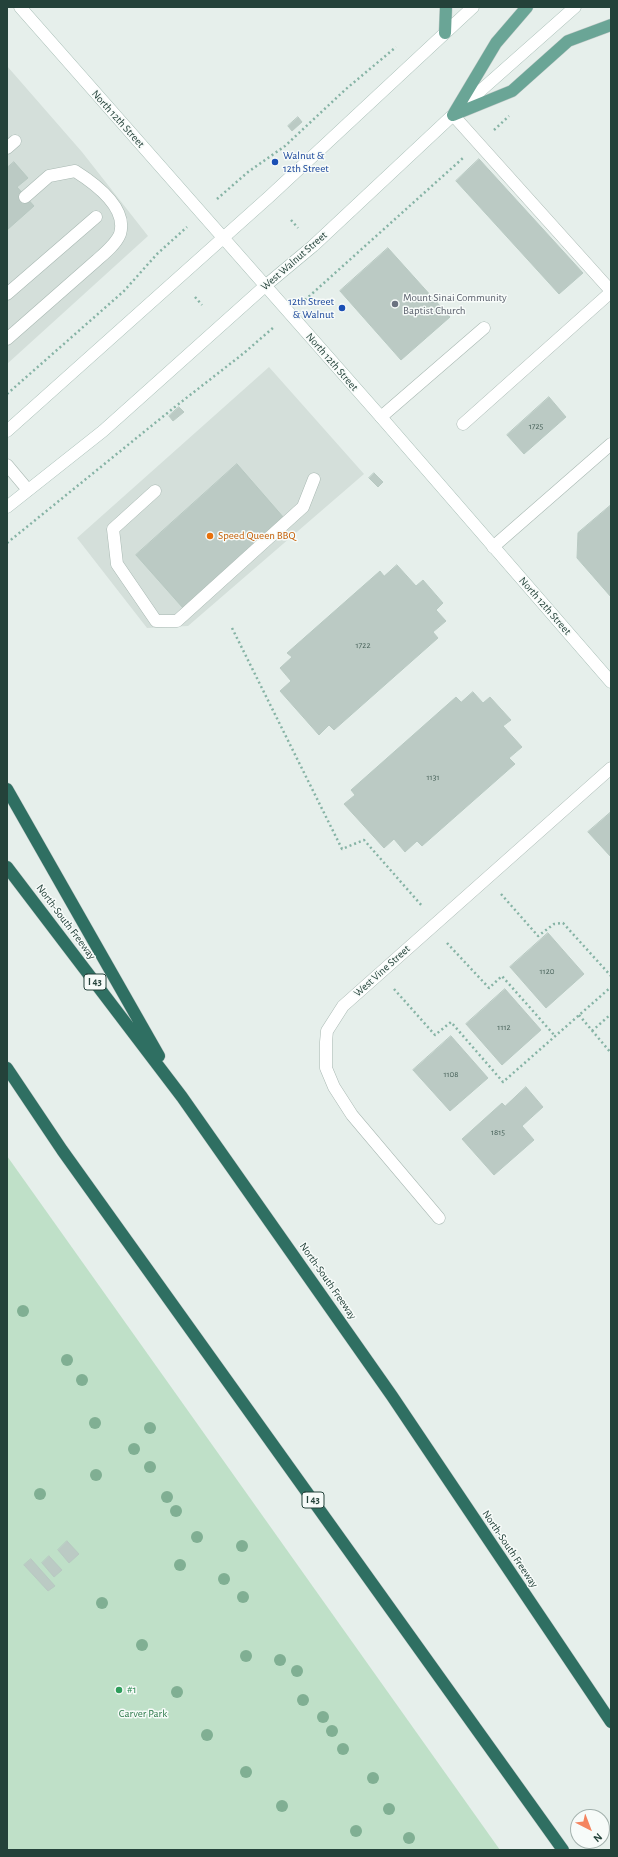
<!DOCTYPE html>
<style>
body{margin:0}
#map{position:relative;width:618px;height:1857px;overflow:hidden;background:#e6efeb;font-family:"Alegreya Sans",sans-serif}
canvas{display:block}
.frame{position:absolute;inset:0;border:8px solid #24423a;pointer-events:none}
.north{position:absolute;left:570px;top:1809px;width:40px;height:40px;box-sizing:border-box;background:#f7fbf9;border:1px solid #a3b1ad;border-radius:50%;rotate:138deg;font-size:11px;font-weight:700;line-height:16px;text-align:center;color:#24423a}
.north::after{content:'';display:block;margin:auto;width:14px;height:18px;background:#f4845f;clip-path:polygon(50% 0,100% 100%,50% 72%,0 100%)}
</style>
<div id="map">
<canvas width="618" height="1857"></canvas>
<div class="frame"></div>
<div class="north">N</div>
</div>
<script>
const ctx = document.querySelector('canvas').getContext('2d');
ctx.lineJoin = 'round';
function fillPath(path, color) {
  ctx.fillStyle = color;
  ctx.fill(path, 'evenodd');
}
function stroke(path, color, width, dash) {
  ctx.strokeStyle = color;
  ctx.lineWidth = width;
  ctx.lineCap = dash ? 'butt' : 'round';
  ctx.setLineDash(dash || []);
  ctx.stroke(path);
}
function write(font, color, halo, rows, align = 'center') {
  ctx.font = font + ' "Alegreya Sans",sans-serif';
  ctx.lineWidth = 3;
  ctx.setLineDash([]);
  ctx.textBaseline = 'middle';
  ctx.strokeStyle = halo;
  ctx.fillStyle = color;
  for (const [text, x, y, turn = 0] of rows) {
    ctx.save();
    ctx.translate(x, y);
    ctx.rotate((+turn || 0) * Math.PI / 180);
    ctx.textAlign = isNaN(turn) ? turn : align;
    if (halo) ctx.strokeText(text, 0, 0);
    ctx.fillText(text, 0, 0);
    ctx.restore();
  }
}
const built = new Path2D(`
 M7 66 82 152 148 236 7 364Z
 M269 367 364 474 188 626 147 628 77 538Z`);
const green = new Path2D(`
 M7 1156 500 1850H7Z`);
const building = new Path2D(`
 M298 117 302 122 292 131 288 126Z
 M479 159 583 273 559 294 456 181Z
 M14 162 28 178 17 187 34 206 7 230V168Z
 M388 248 450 317 401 360 340 291Z
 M549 397 566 417 524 454 507 435Z
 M179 407 184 412 173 421 169 416Z
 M237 464 284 518 183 608 136 555Z
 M374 473 383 482 378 487 369 478Z
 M611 505V597L577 558 578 533Z
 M397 565 416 586 423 580 443 603 436 610 446 621 433 632 438 638 334 730 329 725 319 735 280 691 291 681 280 668 292 657 287 653 380 571 384 576Z
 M473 692 483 703 490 697 511 720 503 726 522 747 509 758 515 764 422 846 417 841 405 852 394 839 384 848 344 804 355 795 351 790 456 697 461 702Z
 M611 812V857L588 832Z
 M548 933 584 974 546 1008 510 967Z
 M505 989 541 1030 502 1065 466 1024Z
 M451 1036 488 1078 450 1111 413 1070Z
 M526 1087 543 1107 522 1126 534 1140 494 1175 462 1139 502 1103 505 1106Z
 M67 1541 79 1554 69 1563 58 1550Z
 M49 1556 62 1570 54 1577 42 1563Z
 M31 1559 55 1586 48 1591 24 1565Z`);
const path = new Path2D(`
 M494 130 509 116
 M217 199 248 172 285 146 346 89 396 47
 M291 220 298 228
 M195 297 202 305
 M305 300 463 158
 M7 394 124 291 157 254 187 227
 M7 543 176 406 244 353 274 327
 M232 628 342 849 364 840 423 907
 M501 894 538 936 554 924 563 923 611 976
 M447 943 489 988 502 976 555 1036
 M394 989 435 1035 451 1022 503 1082 611 987
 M579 1015 611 1053
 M592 1031 611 1014`);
const lane = new Path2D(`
 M453 115 611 291
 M7 148 15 141
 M7 294 96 217
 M7 339 97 260C105 253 116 244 120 234 128 207 94 183 75 171L49 176 25 197
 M381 417 484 328
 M463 424 611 292
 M7 465 28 490
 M155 491 113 529 117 564 156 621H177L303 507 314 479
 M493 547 611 444`);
const street = new Path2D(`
 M439 1218 352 1115 334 1087 326 1068V1042L327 1031 343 1006 611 768`);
const secondary = new Path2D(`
 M20 7 381 417 611 682
 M7 431 270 196 473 7
 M7 507 103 431 265 286 313 246 453 115 575 7`);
const primary = new Path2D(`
 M445 33 446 7
 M453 115 512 91 568 41 611 25
 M453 115 496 43 527 7`);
const highway = new Path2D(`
 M7 789 159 1056
 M7 867 182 1097 392 1396 611 1722
 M7 1068 62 1150 563 1850`);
const trees = [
 [23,1311],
 [67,1360],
 [82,1380],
 [95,1423],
 [150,1428],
 [134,1449],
 [150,1467],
 [96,1475],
 [40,1494],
 [167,1497],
 [176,1511],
 [197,1537],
 [242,1546],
 [180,1565],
 [224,1579],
 [243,1597],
 [102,1603],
 [142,1645],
 [246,1656],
 [280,1660],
 [297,1671],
 [177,1692],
 [303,1700],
 [323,1717],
 [332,1731],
 [207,1735],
 [343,1749],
 [246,1772],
 [373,1778],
 [282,1806],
 [389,1809],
 [356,1831],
 [409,1838]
];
const markers = [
 [275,162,4,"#1a4fb4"],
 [395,304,4,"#6b7280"],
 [342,308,4,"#1a4fb4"],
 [210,536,4,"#e8710a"],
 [119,1690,4,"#2e9e5b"]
];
const numberNames = [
 ["1725",536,426],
 ["1722",363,645],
 ["1131",433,777],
 ["1120",547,971],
 ["1112",504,1027],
 ["1108",451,1074],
 ["1815",498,1132]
];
const shields = [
 [95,982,22],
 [313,1500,22]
];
const shieldNames = [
 ["I 43",95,982],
 ["I 43",313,1500]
];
const streetNames = [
 ["North 12th Street",118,119,48],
 ["West Walnut Street",294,261,-41],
 ["North 12th Street",332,362,49],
 ["North 12th Street",545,606,49],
 ["North-South Freeway",66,922,53],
 ["West Vine Street",382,971,-42],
 ["North-South Freeway",328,1281,55],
 ["North-South Freeway",510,1549,56]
];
const transitNames = [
 ["Walnut &",283,156],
 ["12th Street",283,169],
 ["12th Street",334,302,"right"],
 ["& Walnut",334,315,"right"]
];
const worshipNames = [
 ["Mount Sinai Community",403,298],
 ["Baptist Church",403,311]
];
const foodNames = [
 ["Speed Queen BBQ",218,536]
];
const leisureNames = [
 ["#1",127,1690]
];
const parkNames = [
 ["Carver Park",143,1714]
];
fillPath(built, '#d4dfda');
fillPath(green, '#bfe0c8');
fillPath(building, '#bbcac4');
stroke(building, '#b8c9c2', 1);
stroke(lane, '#a8b8b2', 13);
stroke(street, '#a8b8b2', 13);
stroke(secondary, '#a4bbb3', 13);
stroke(primary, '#c2cac8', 13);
stroke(highway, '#c2cac8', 13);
stroke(path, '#86b3a5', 2.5, [2, 3]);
stroke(lane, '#fff', 12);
stroke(street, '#fff', 12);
stroke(secondary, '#fff', 12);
stroke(primary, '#6aa596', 12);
stroke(highway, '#2f6f62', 12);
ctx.fillStyle = '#80af93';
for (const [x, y] of trees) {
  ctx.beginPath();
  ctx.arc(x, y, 6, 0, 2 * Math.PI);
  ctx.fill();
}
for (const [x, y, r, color] of markers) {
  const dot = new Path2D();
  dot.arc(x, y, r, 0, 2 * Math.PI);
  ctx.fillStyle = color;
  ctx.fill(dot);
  stroke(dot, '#f7fbf9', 1.5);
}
write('9px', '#4a645c', null, numberNames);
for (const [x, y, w] of shields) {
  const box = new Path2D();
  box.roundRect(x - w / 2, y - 8, w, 16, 3);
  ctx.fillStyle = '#f7fbf9';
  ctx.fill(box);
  stroke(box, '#24423a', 1);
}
write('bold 10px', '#24423a', null, shieldNames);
write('11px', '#24423a', '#f7fbf9', streetNames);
write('11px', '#164399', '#f7fbf9', transitNames, 'left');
write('11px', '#5b616d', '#f7fbf9', worshipNames, 'left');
write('11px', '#c56008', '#f7fbf9', foodNames, 'left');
write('11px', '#27864d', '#f7fbf9', leisureNames, 'left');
write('11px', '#2d7a4b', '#f7fbf9', parkNames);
</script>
